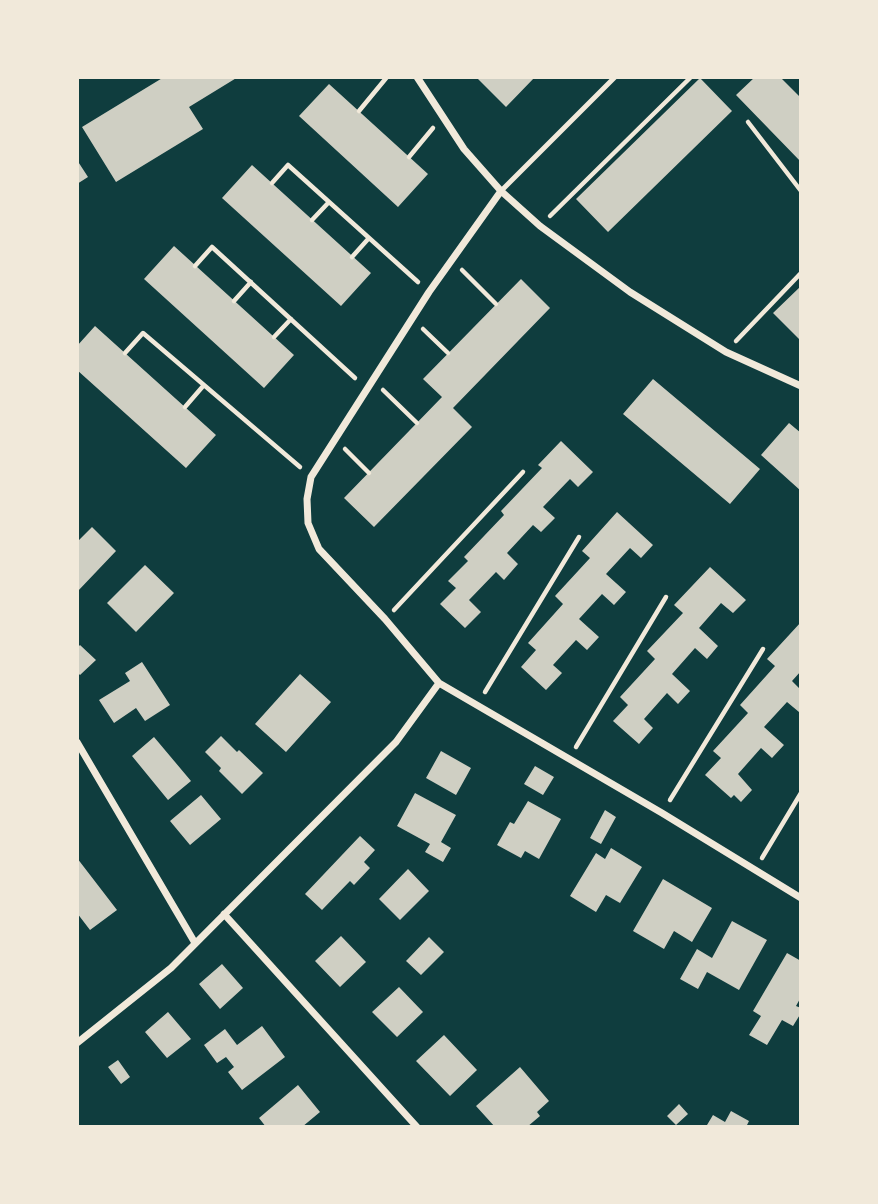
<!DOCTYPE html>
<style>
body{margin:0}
#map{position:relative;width:878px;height:1204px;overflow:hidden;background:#0f3d3e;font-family:"Roboto Condensed",sans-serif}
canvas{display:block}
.frame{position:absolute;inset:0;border:79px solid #f1e9da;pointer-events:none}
</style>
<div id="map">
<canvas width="878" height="1204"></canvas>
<div class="frame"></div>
</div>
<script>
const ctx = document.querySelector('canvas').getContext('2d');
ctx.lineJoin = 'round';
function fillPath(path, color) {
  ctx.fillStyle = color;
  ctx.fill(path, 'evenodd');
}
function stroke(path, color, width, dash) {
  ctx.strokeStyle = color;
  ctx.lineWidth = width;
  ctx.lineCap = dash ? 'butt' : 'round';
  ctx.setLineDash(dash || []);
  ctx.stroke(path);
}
const building = new Path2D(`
 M164 77H238L189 107 203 129 116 182 82 127Z
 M476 77H535L506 107Z
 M755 77H780L801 98V162L736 95Z
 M700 78 732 111 608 232 576 199Z
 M329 84 428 174 398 207 299 116Z
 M77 160 88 177 77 184Z
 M252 165 371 273 341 306 222 198Z
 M174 246 294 355 264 388 144 279Z
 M521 279 550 308 453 408 472 427 374 527 344 498 442 397 423 379Z
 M801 286V341L773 313Z
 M95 326 216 435 186 468 77 370V346Z
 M653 379 760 469 730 504 623 414Z
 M789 423 801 433V491L761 455Z
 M561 441 593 472 578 487 570 479 543 507 555 518 541 532 533 525 507 553 518 564 504 580 496 572 469 600 481 612 465 628 440 604 456 588 448 581 468 561 464 557 504 515 501 511 542 468 538 465Z
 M617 512 653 545 641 558 630 548 606 574 626 592 614 605 602 594 579 619 599 637 587 650 576 640 553 665 562 673 546 690 521 667 536 650 528 643 563 604 555 596 590 558 582 551Z
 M92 527 116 551 77 592V542Z
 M145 565 174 593 136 632 107 603Z
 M710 567 746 600 733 613 721 603 699 628 718 646 707 659 695 648 672 674 690 691 678 704 667 693 644 719 653 728 639 744 613 721 628 705 620 697 655 659 647 651 683 613 674 605Z
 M801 622V671L792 681 801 690V710L799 712 787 702 764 727 784 745 772 758 761 748 738 774 752 790 741 802 734 795 731 798 705 775 721 758 713 751 748 713 740 705 775 666 767 659Z
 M80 645 96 660 80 675 77 672V648Z
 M142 662 170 705 145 721 136 708 114 723 99 700 130 681 125 673Z
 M300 674 331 702 286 752 255 724Z
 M221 736 237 752 239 750 263 773 242 794 219 771 221 768 205 752Z
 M154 737 191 781 168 800 132 756Z
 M441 751 471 768 456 795 426 778Z
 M535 766 554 777 543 795 524 784Z
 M415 793 456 815 441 842 451 848 443 862 425 852 430 844 397 826Z
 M201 795 221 819 190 845 170 821Z
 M528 801 561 819 539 859 525 851 521 858 497 845 510 822 514 824Z
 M605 810 616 817 601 844 590 838Z
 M360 836 375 850 364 862 370 868 354 885 350 881 322 910 305 894Z
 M611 848 642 867 620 903 606 895 596 912 570 896 596 853 605 859Z
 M77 858 117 910 90 930 77 913Z
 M408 869 429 891 400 920 379 899Z
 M663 879 712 908 692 942 674 931 664 949 633 931Z
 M732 921 767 940 739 990 707 972 698 989 680 979 697 949 712 958Z
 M341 936 366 962 340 987 315 961Z
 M429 937 444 952 421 975 406 961Z
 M787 953 801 961V997L796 1006 801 1008V1013L793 1026 782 1020 767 1045 749 1035 761 1016 753 1011Z
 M222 964 243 988 220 1009 199 984Z
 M399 987 423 1012 397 1037 372 1012Z
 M168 1012 191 1039 167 1058 145 1032Z
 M262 1026 285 1057 242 1090 228 1072 234 1067 226 1057 217 1063 204 1045 225 1029 237 1045Z
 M444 1035 477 1070 450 1096 416 1061Z
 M118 1060 130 1077 121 1084 108 1067Z
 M520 1067 549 1101 537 1112 540 1116 527 1127H495L476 1106Z
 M298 1085 320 1112 302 1127H266L259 1118Z
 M679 1104 688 1114 676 1125 667 1116Z
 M731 1111 749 1121 746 1127 707 1125 713 1115 725 1122Z`);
const path = new Path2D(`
 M359 111 387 77
 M748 122 801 191
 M409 157 433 128
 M272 183 288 165 418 282
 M550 216 691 77
 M312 220 329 202
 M352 257 369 238
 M195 266 212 247 355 378
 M462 270 496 304
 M234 301 251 282
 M423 329 448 353
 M274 337 291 319
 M736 341 801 273
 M125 353 143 333 300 467
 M383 390 417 423
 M185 407 204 385
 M345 449 369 473
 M394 610 523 472
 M485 692 579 537
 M576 747 666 597
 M670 800 763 649
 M762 858 801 793`);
const service = new Path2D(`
 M501 191 615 77`);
const minor = new Path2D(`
 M417 77 464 149 501 191 540 226 630 292 726 352 801 386
 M501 191 429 292 311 477 307 499 308 523 319 549 385 619 439 683 662 813 801 898
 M77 742 195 943
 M224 914 417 1127
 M77 1043 171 968 396 742 439 683`);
fillPath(building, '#cfcfc3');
stroke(path, '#f1e9da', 4.5);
stroke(service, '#f1e9da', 5);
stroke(minor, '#f1e9da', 7);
</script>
